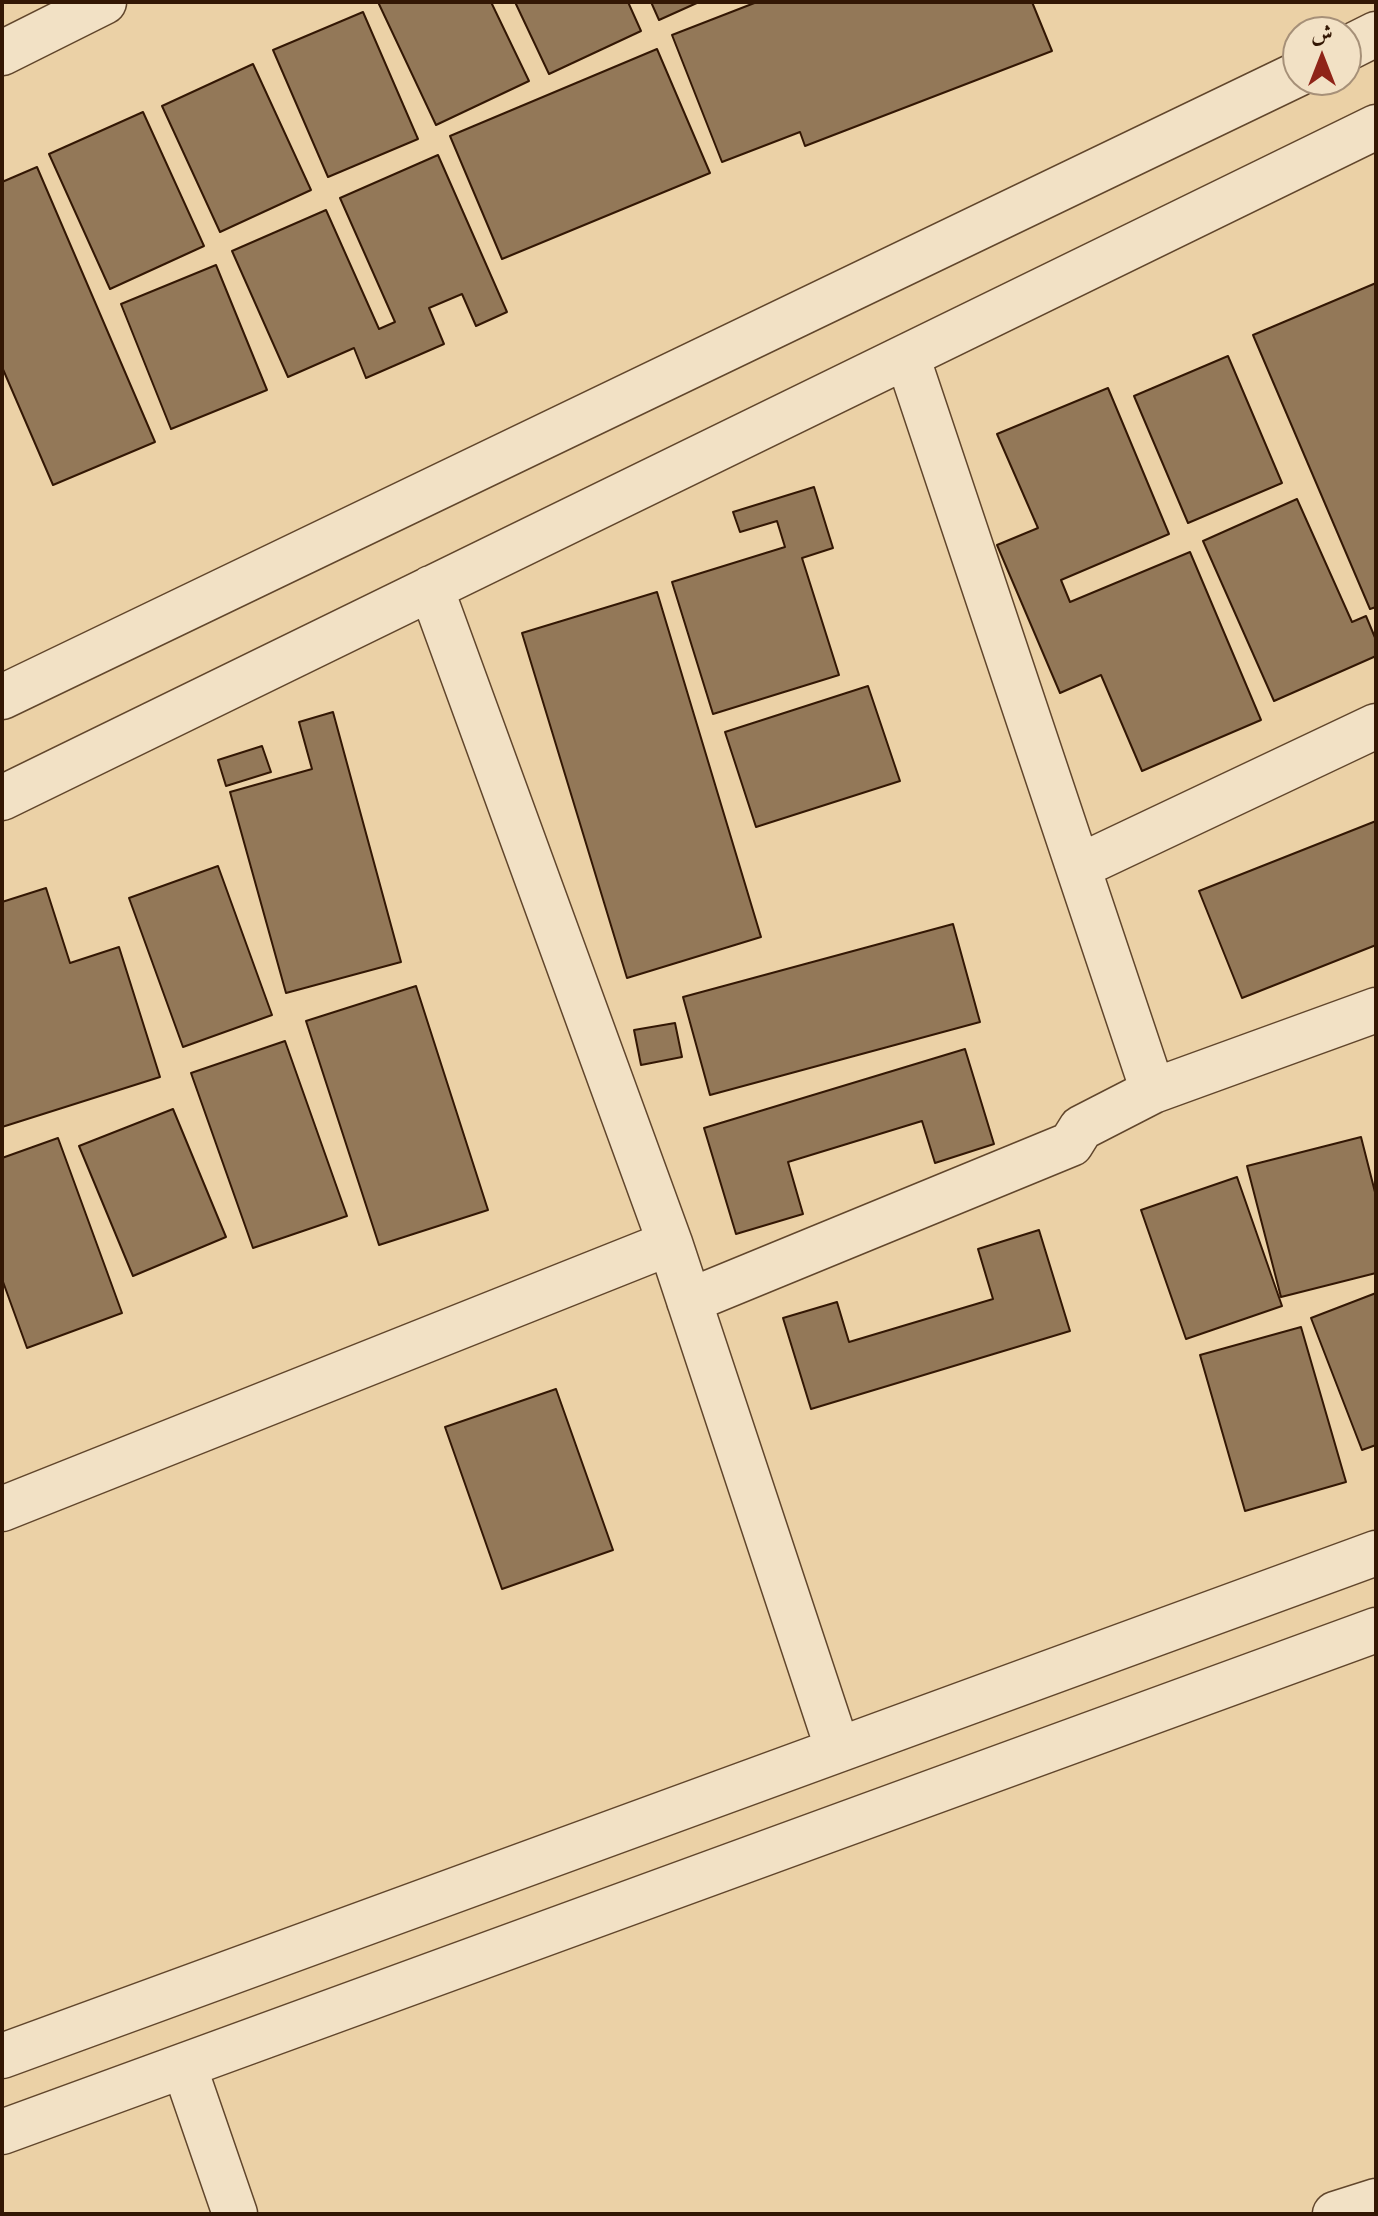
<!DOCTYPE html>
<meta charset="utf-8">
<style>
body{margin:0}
#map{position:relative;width:1378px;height:2216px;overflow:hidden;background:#ebd1a6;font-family:"IM FELL French Canon",Amiri,serif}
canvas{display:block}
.frame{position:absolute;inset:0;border:4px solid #331704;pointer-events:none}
.north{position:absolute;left:1282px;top:16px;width:80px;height:80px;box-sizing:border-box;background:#f2e1c5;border:2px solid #a69078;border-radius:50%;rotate:0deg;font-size:22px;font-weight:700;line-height:32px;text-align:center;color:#331704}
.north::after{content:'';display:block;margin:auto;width:28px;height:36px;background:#8f2418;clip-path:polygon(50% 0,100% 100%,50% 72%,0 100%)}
</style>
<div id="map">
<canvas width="1378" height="2216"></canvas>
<div class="frame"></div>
<div class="north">ش</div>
</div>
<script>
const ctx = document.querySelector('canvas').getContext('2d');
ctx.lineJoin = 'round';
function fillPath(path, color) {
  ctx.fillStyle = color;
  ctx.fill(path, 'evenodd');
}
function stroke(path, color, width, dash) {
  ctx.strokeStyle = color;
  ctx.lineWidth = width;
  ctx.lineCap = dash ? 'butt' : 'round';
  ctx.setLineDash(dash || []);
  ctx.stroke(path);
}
const building = new Path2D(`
 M378 2H491L529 81 436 125Z
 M515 2H628L641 31 549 74Z
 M651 2H699L659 20Z
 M757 2H1032L1052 51 805 146 800 132 722 162 672 35Z
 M363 12 418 139 328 177 273 50Z
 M657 49 710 173 502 259 450 136Z
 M253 64 311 190 220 232 162 106Z
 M143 112 204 246 110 289 49 154Z
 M438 155 507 312 476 326 462 294 429 308 444 344 366 378 354 348 288 377 232 251 326 210 379 329 395 322 340 198Z
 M37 167 155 442 53 485 2 367V182Z
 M216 265 267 390 171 429 121 304Z
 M1376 283V607L1370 609 1253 335Z
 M1228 356 1282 483 1188 523 1134 396Z
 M1108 388 1169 534 1061 580 1070 602 1190 552 1261 720 1142 771 1101 675 1060 693 997 545 1038 528 997 434Z
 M814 487 833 548 802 558 839 675 713 714 672 582 785 547 777 521 740 532 733 512Z
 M1297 499 1352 622 1366 616 1376 640V656L1274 701 1203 541Z
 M657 592 761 937 627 978 522 633Z
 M868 686 900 781 756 827 725 732Z
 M333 712 401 962 286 993 230 792 312 769 299 722Z
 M262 746 271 772 226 786 218 760Z
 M1376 821V945L1242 998 1199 891Z
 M218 866 272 1015 183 1047 129 898Z
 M46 888 70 963 119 947 160 1077 2 1127V902Z
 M953 924 980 1022 710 1095 683 997Z
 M416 986 488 1210 379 1245 306 1021Z
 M675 1023 682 1057 641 1065 634 1030Z
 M285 1041 347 1216 253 1248 191 1073Z
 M965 1049 994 1144 935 1163 922 1121 788 1162 803 1214 736 1234 704 1128Z
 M173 1109 226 1237 133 1276 79 1146Z
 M1361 1137 1376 1196V1273L1281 1297 1247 1166Z
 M58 1138 122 1313 27 1348 2 1279V1158Z
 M1237 1177 1282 1306 1186 1339 1141 1210Z
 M1039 1230 1070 1331 811 1409 783 1318 837 1302 849 1342 993 1299 978 1249Z
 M1376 1293V1445L1362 1450 1311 1318Z
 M1301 1327 1346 1482 1245 1511 1200 1355Z
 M556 1389 613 1550 502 1589 445 1427Z`);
const minor = new Path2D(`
 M1346 49 1376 34
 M2 53 104 2
 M907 356 1153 1091 1376 1010
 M431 588 670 1243 838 1750
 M2 697 1298 74
 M2 798 1376 127
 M1078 867 1376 726
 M689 1301 1071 1144 1081 1128 1153 1091
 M2 1509 670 1243
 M2 2056 1376 1553
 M184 2066 235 2214
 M2 2132 1376 1630
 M1335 2214 1376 2201`);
fillPath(building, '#937858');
stroke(building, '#331704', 2);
stroke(minor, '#61462c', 47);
stroke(minor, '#f2e1c5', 44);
</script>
